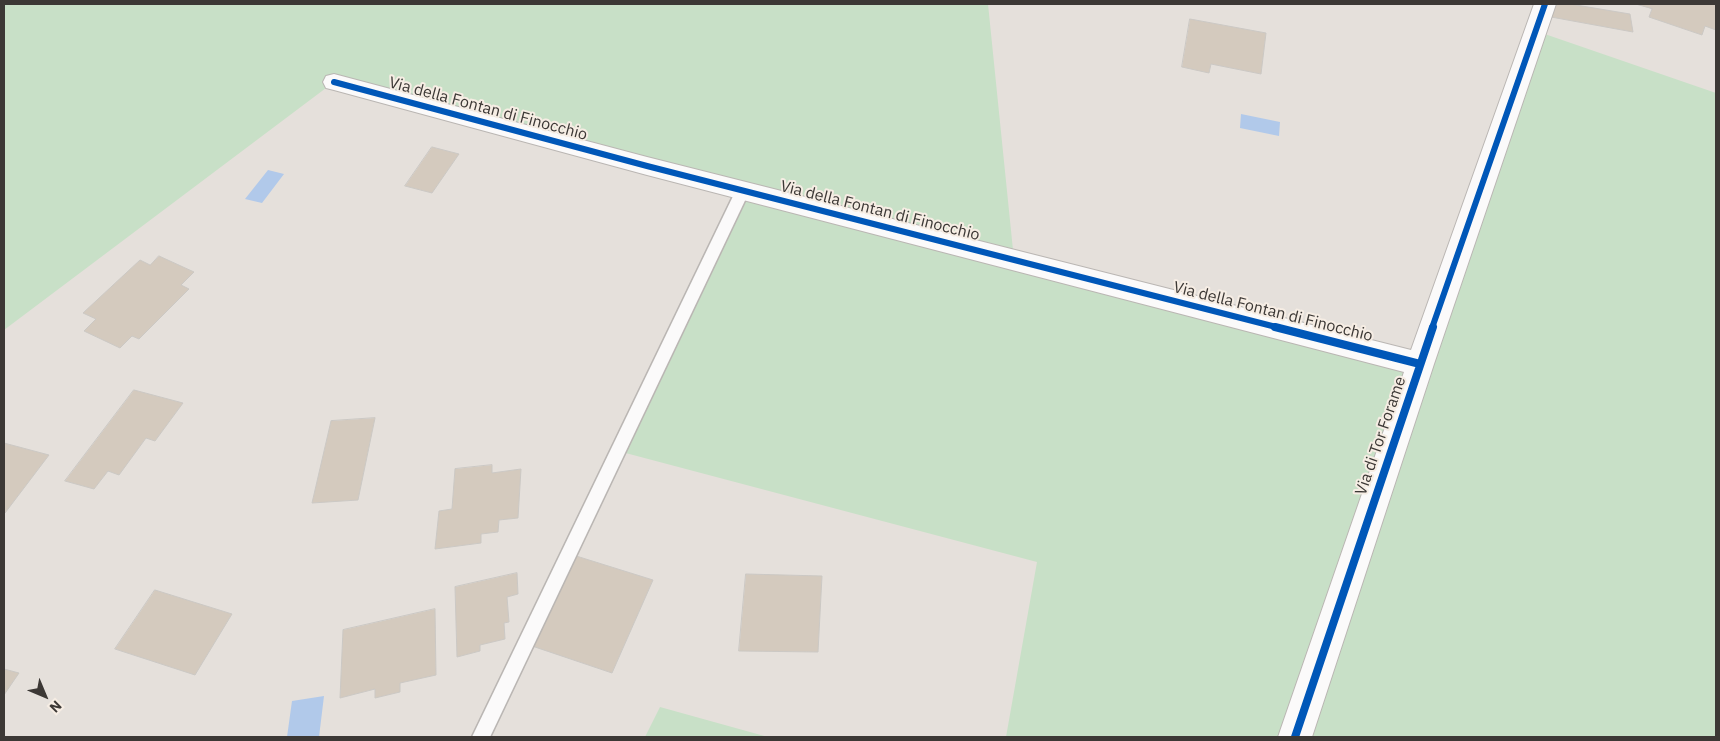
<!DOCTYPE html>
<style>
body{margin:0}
#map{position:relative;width:1720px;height:741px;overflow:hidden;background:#e5e0db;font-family:"IBM Plex Sans",sans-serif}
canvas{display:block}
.frame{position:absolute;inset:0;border:5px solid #3c3835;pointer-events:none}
.north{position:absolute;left:20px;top:671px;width:50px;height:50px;-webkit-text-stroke:4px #f6ede4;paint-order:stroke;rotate:135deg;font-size:14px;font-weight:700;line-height:20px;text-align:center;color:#3c3835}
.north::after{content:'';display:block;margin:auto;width:18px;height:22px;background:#3c3835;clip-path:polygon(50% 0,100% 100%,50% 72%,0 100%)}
</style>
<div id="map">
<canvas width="1720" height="741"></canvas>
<div class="frame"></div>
<div class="north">N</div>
</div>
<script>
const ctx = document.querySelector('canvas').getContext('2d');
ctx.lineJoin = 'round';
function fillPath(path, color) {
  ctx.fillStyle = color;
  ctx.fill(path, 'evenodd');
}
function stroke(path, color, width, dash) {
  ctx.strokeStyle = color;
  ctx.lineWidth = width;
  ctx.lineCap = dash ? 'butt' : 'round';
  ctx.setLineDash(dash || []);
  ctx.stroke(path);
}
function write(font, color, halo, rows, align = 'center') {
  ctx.font = font + ' "IBM Plex Sans",sans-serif';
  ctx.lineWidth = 4;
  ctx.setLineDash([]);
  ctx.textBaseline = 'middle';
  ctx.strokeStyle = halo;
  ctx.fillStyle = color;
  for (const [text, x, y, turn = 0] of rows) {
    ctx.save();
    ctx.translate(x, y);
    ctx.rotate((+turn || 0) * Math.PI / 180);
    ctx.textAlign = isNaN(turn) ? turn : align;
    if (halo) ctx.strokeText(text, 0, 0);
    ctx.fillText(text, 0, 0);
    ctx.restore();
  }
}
const green = new Path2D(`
 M4 4H988L1014 260 1420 363 1536 31 1716 93V737H1006L1037 562 618 451 743 191 334 82 4 330Z
 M660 707 768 737H645Z`);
const water = new Path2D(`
 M1241 114 1280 122 1279 136 1240 128Z
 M268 170 284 174 262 203 245 199Z
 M324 696 319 737H287L292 701Z`);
const building = new Path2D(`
 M1557 4H1570L1630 14 1633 32 1551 17Z
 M1636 4H1716V30L1705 26 1702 35 1649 17 1652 9Z
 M1190 19 1266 33 1261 74 1211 64 1209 73 1182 67Z
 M432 147 459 154 432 193 405 186Z
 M159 256 194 272 181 285 189 289 139 339 132 336 120 348 84 331 96 319 83 313 140 260 150 265Z
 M134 390 183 403 155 441 146 438 119 475 108 471 94 489 65 481Z
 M375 418 358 500 312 503 331 421Z
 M4 443 49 455 5 513H4Z
 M492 465V473L521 469 518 518 499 520 498 532 481 534V543L435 549 439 511 452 509 455 469Z
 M573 555 653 580 612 673 529 645Z
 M517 573 518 594 507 597 509 622 504 623 505 639 480 645V651L457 657 455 587Z
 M746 574 822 576 818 652 739 651Z
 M155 590 232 614 195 675 115 649Z
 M435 609 436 675 400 683V692L375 698V689L340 698 343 630Z
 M4 669 19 673 4 695Z`);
const service = new Path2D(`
 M743 185 748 186 750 190 490 737H472L736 190 738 186Z`);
const minor = new Path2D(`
 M1534 4H1556L1434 364 1312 737H1278L1404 372 647 175 334 90 326 88 323 82 326 76 334 74 647 157 1411 350Z`);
const cyclewayFar1 = new Path2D(`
 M334 82 647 166 1280 328
 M1432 328 1545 4`);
const cycleway = new Path2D(`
 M1275 327 1420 364
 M1295 737 1433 327`);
const streetNames = [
 ["Via della Fontan di Finocchio",488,109,15],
 ["Via della Fontan di Finocchio",880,211,14],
 ["Via della Fontan di Finocchio",1273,312,14],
 ["Via di Tor Forame",1381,436,-71]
];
fillPath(green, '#c8e0c7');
fillPath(water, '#b1c9ea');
fillPath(building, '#d4cabe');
stroke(building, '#cbc8c4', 1);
stroke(service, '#bab6b3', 3);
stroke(minor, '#bab6b3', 2);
fillPath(service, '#fbfafa');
fillPath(minor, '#fbfafa');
stroke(cyclewayFar1, '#0057b8', 6);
stroke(cycleway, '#0057b8', 8);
write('16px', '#3c3835', '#f6ede4', streetNames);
</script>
